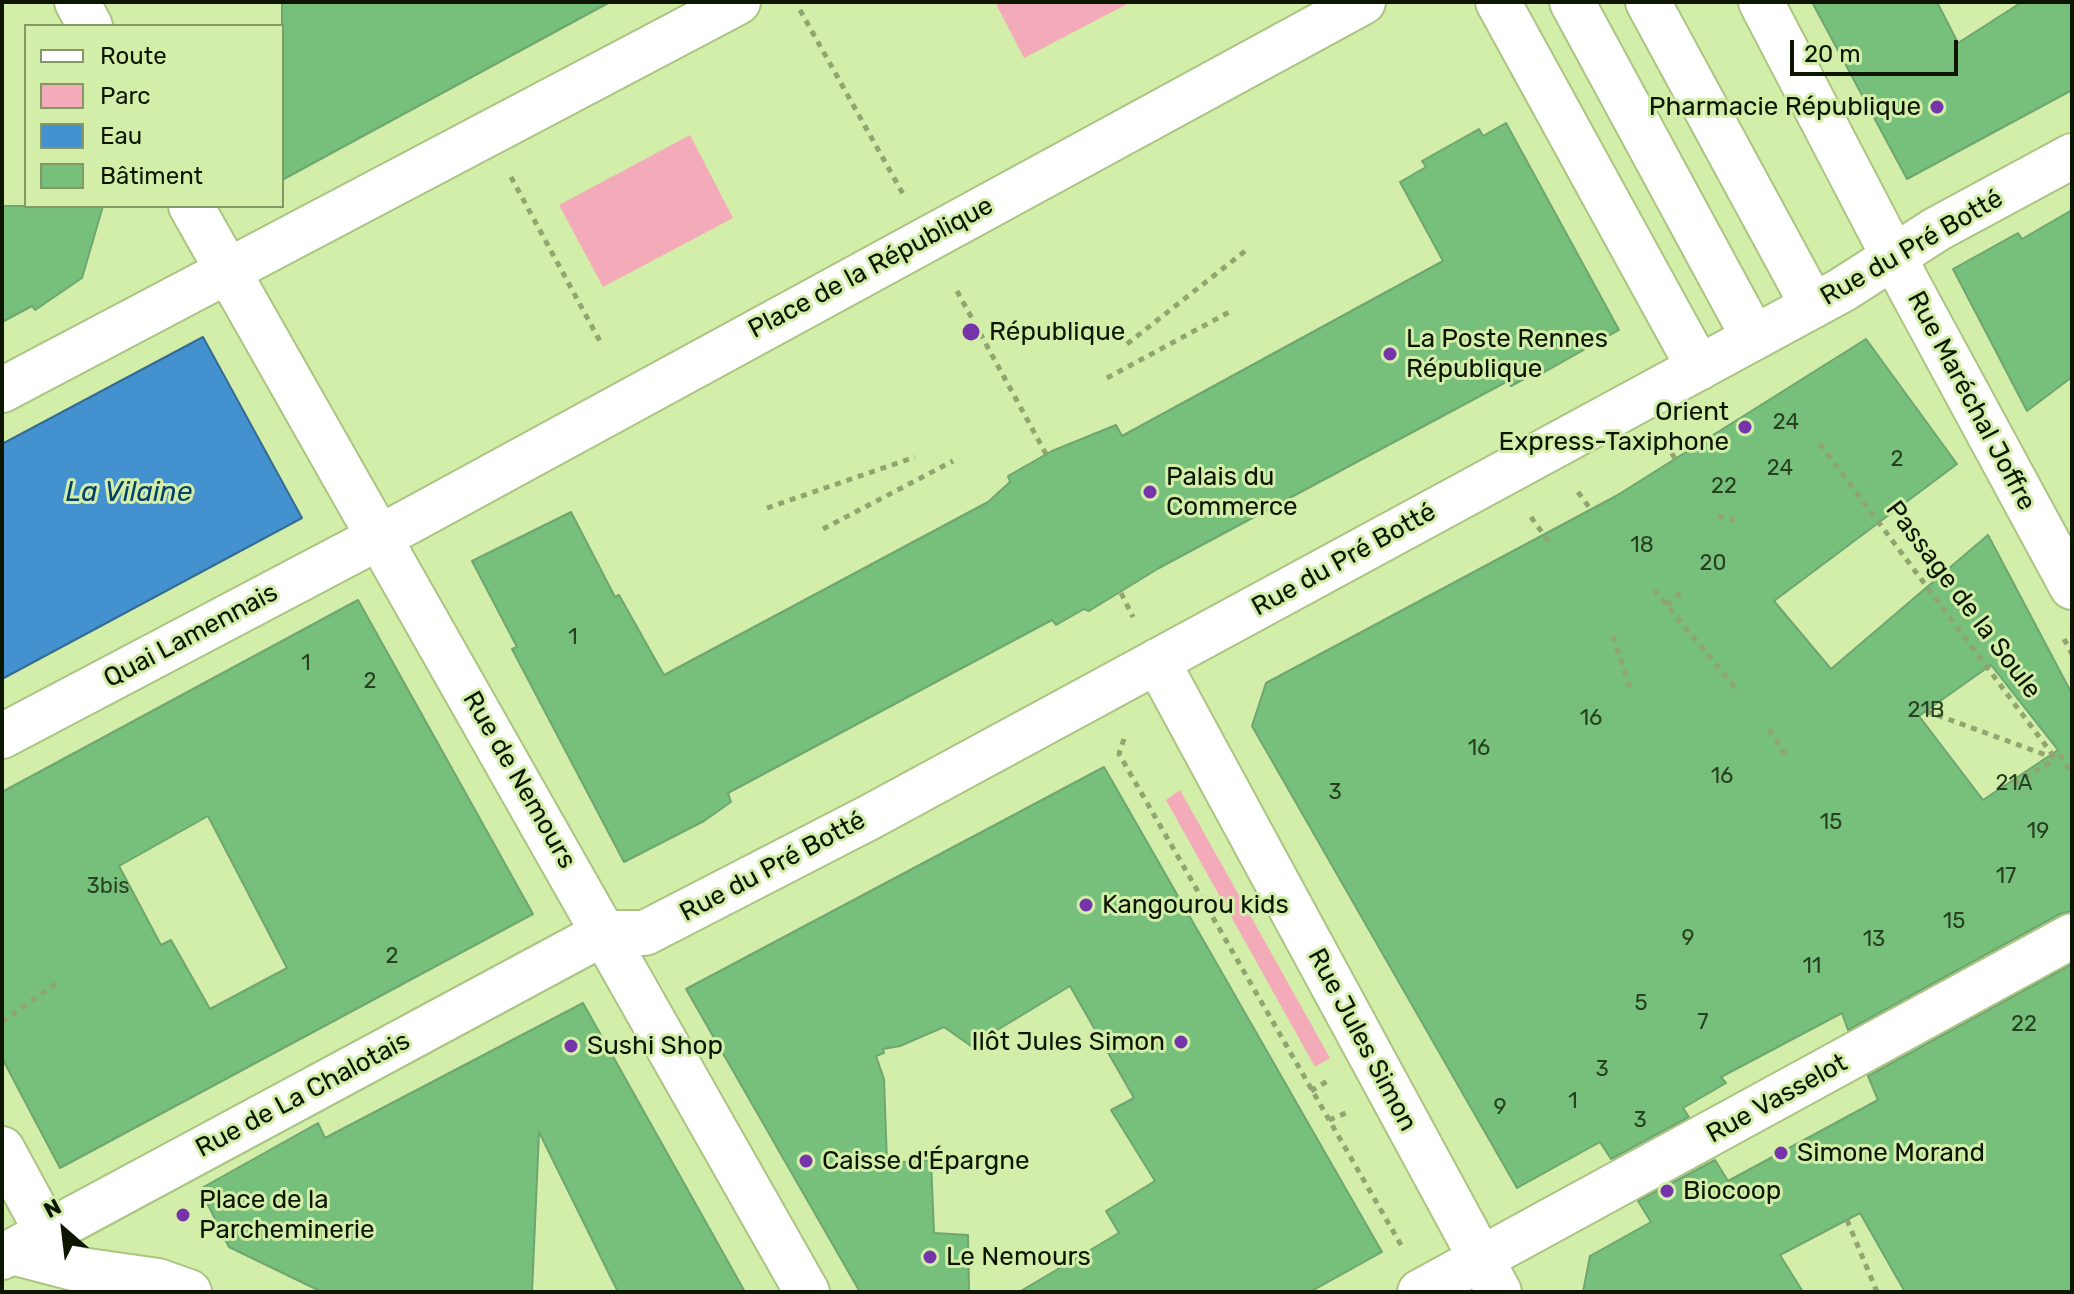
<!DOCTYPE html>
<html>
<head>
<meta charset="utf-8">
<style>
  body { margin:0 }
  #map { position:relative; width:2074px; height:1294px; overflow:hidden; background:#d3eea9; font-family:Rubik,sans-serif }
  canvas { display:block }
  .frame { position:absolute; inset:0; border:4px solid #0d1600; pointer-events:none }
  .legend { position:absolute; left:24px; top:24px; width:260px; height:184px; box-sizing:border-box; background:#d3eea9; border:2px solid #849865; margin:0; padding:10px 14px; list-style:none; font-size:24px; color:#0d1600 }
  .legend li { display:flex; align-items:center; gap:16px; height:40px }
  .legend b { width:40px; border:2px solid #849865 }
  .north { position:absolute; left:24px; top:1190px; width:80px; height:80px; -webkit-text-stroke:6px #d3eea9; paint-order:stroke; rotate:332deg; font-size:22px; font-weight:700; line-height:32px; text-align:center; color:#0d1600 }
  .north::after { content:''; display:block; margin:auto; width:28px; height:36px; background:#0d1600; clip-path:polygon(50% 0,100% 100%,50% 72%,0 100%) }
  .scale { position:absolute; left:1790px; top:40px; width:168px; height:36px; box-sizing:border-box; border:4px solid #0d1600; border-top:0; padding-left:10px; font-size:24px; line-height:28px; white-space:nowrap; color:#0d1600; -webkit-text-stroke:6px #d3eea9; paint-order:stroke }
</style>
</head>
<body>
<div id="map">
<canvas width="2074" height="1294"></canvas>
<div class="frame"></div>
<ul class="legend">
<li><b style="height:10px;background:#fff"></b>Route</li>
<li><b style="height:22px;background:#f4abb9"></b>Parc</li>
<li><b style="height:22px;background:#4491d0"></b>Eau</li>
<li><b style="height:22px;background:#76c07c"></b>Bâtiment</li>
</ul>
<div class="north">N</div>
<div class="scale">20 m</div>
</div>
<script>
const ctx = document.querySelector('canvas').getContext('2d');
ctx.lineJoin = 'round';
function paint(path, color) { ctx.fillStyle = color; ctx.fill(path, 'evenodd'); }
function trace(path, color, width, dash) { ctx.strokeStyle = color; ctx.lineWidth = width; ctx.lineCap = dash ? 'butt' : 'round'; ctx.setLineDash(dash || []); ctx.stroke(path); }
function write(font, color, halo, rows, align = 'center') {
  ctx.font = font + ' Rubik,sans-serif'; ctx.lineWidth = 6; ctx.setLineDash([]); ctx.textBaseline = 'middle'; ctx.strokeStyle = halo; ctx.fillStyle = color; for (const [text, x, y, turn = 0] of rows) {
    ctx.save(); ctx.translate(x, y); ctx.rotate((+turn || 0) * Math.PI / 180); ctx.textAlign = isNaN(turn) ? turn : align; if (halo) ctx.strokeText(text, 0, 0); ctx.fillText(text, 0, 0); ctx.restore();
  }
}
paint(new Path2D(`
  M995 2H1131L1024 58Z
  M690 135 733 218 603 287 559 205Z
  M1180 790 1330 1058 1315 1067 1166 800Z`), '#f4abb9');
const water = new Path2D(`
  M203 337 302 518 2 679V444Z`);
paint(water, '#4491d0');
trace(water, '#346c92', 2);
const building = new Path2D(`
  M282 2H610L282 180Z
  M1812 2H1937L1958 43 2022 2H2072V90L1907 179Z
  M1506 123 1619 330 1541 374 1539 371 1511 386 1508 381 1159 568 1089 611 1084 609 1056 625 1052 620 728 793 731 802 704 821 624 862 512 649 517 647 472 561 571 512 615 597 619 595 664 675 988 502 1010 482 1008 476 1052 451 1116 425 1122 436 1443 261 1400 182 1426 167 1422 161 1479 129 1483 136Z
  M2 206H103L82 278 35 310 32 306 2 322Z
  M2072 210V377L2027 411 1953 269 2018 233 2022 239Z
  M1866 339 1957 464 1774 601 1831 669 1988 535 2072 694V911L2060 914 1848 1030 1842 1013 1721 1077 1726 1083 1683 1108 1689 1117 1611 1159 1600 1142 1517 1188 1252 726 1266 683 1616 496ZM1991 665 2058 750 1983 800 1919 716Z
  M358 600 533 914 60 1168 2 1058V792ZM208 816 287 968 210 1009 171 940 161 945 119 866Z
  M1104 767 1382 1252 1310 1292H1019L1119 1233 1106 1211 1155 1181 1111 1110 1134 1098 1070 986 971 1046 944 1027 900 1046 883 1049 884 1053 876 1056 884 1079 887 1163 931 1160 934 1233 968 1235 969 1292H860L686 989Z
  M2072 964V1292H1905L1860 1213 1780 1255 1803 1292H1583L1590 1256 1651 1222 1638 1201 1715 1160 1728 1181 1878 1100 1868 1076Z
  M583 1003 745 1292H618L539 1132 532 1292H322L229 1247 200 1189 318 1123 325 1138Z`);
paint(building, '#76c07c');
trace(building, '#6ea571', 2);
const minor = new Path2D(`
  M77 2 90 26
  M1498 2 1699 368
  M1572 2 1754 338
  M1648 2 1813 306
  M1761 2 1909 286 2072 587
  M191 206 807 1292
  M2 390 738 2
  M1157 661 1499 1292
  M2 736 408 522 1363 2
  M2 1149 47 1232
  M12 1252 81 1270 158 1281 189 1292
  M2 1257 604 933H645L870 817 1842 290 1937 229 2072 156
  M1420 1292 2072 936`);
trace(minor, '#aac581', 48);
trace(new Path2D(`
  M800 10 903 194
  M511 177 602 345
  M957 291 1046 454
  M1127 344 1249 248
  M1107 378 1233 310
  M1665 443 1676 460
  M1820 444 2055 758 2061 756 2072 775
  M1578 492 1591 510
  M767 508 915 457
  M1718 516 1735 520
  M1531 517 1551 545
  M823 529 953 461
  M1654 590 1739 692
  M1121 593 1133 617
  M1667 605 1681 593
  M1613 636 1630 688
  M2064 639 2072 654
  M1926 711 2054 758
  M1769 729 1786 756
  M1124 739 1119 754 1401 1245
  M2014 784 2055 759
  M2 1022 59 981
  M1311 1091 1329 1080
  M1329 1120 1346 1113
  M1847 1220 1877 1292`), '#90a570', 5, [6, 6]);
trace(minor, '#fff', 44);
for (const [x, y, r, color] of [
  [1937,107,8,"#7534a9"],
  [971,332,10,"#7534a9"],
  [1390,354,8,"#7534a9"],
  [1745,427,8,"#7534a9"],
  [1150,492,8,"#7534a9"],
  [1086,905,8,"#7534a9"],
  [1181,1042,8,"#7534a9"],
  [571,1046,8,"#7534a9"],
  [1781,1153,8,"#7534a9"],
  [806,1161,8,"#7534a9"],
  [1667,1191,8,"#7534a9"],
  [183,1215,8,"#7534a9"],
  [930,1257,8,"#7534a9"]
]) { const dot = new Path2D(); dot.arc(x, y, r, 0, 2 * Math.PI); ctx.fillStyle = color; ctx.fill(dot); trace(dot, '#d3eea9', 3); }
write('22px', '#27401f', null, [
  ["24",1786,423],
  ["2",1897,460],
  ["24",1780,469],
  ["22",1724,487],
  ["18",1642,546],
  ["20",1713,564],
  ["1",573,638],
  ["1",306,664],
  ["2",370,682],
  ["21B",1926,711],
  ["16",1591,719],
  ["16",1479,749],
  ["16",1722,777],
  ["21A",2014,784],
  ["3",1335,793],
  ["15",1831,823],
  ["19",2038,832],
  ["17",2006,877],
  ["3bis",108,887],
  ["15",1954,922],
  ["9",1688,939],
  ["13",1874,940],
  ["2",392,957],
  ["11",1812,967],
  ["5",1641,1004],
  ["7",1703,1023],
  ["22",2024,1025],
  ["3",1602,1070],
  ["1",1573,1102],
  ["9",1500,1108],
  ["3",1640,1121]
]);
write('26px', '#0d1600', '#d3eea9', [
  ["Pharmacie République",1921,107,"right"],
  ["République",989,332],
  ["La Poste Rennes",1406,339],
  ["République",1406,369],
  ["Orient",1729,412,"right"],
  ["Express-Taxiphone",1729,442,"right"],
  ["Palais du",1166,477],
  ["Commerce",1166,507],
  ["Kangourou kids",1102,905],
  ["Ilôt Jules Simon",1165,1042,"right"],
  ["Sushi Shop",587,1046],
  ["Simone Morand",1797,1153],
  ["Caisse d'Épargne",822,1161],
  ["Biocoop",1683,1191],
  ["Place de la",199,1200],
  ["Parcheminerie",199,1230],
  ["Le Nemours",946,1257]
], 'left');
write('26px', '#0d1600', '#d3eea9', [
  ["Rue du Pré Botté",1912,248,-30],
  ["Place de la République",871,268,-28],
  ["Rue Maréchal Joffre",1971,401,62],
  ["Rue du Pré Botté",1344,560,-29],
  ["Passage de la Soule",1963,600,53],
  ["Quai Lamennais",191,636,-28],
  ["Rue de Nemours",519,780,60],
  ["Rue du Pré Botté",773,867,-28],
  ["Rue Jules Simon",1362,1040,62],
  ["Rue de La Chalotais",303,1095,-28],
  ["Rue Vasselot",1777,1099,-29]
]);
write('italic 28px', '#03416a', '#d3eea9', [
  ["La Vilaine",129,493]
]);
</script>
</body>
</html>
